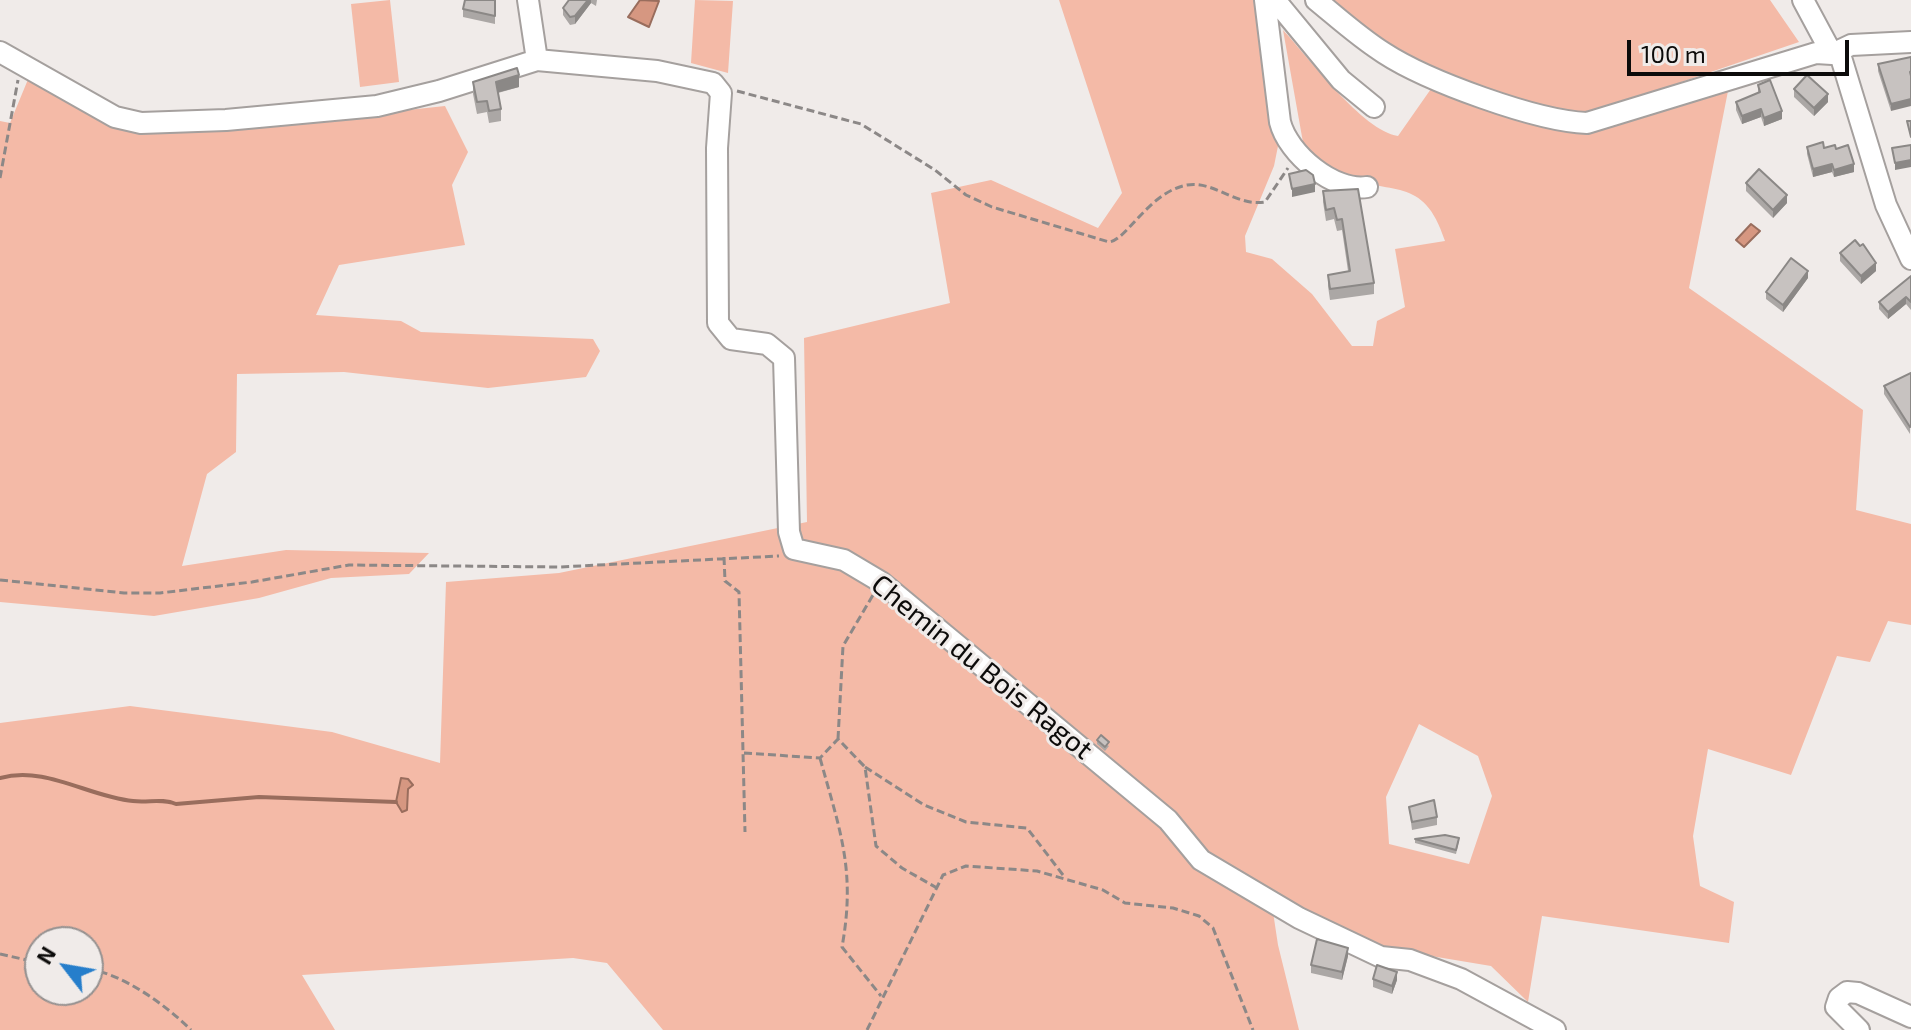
<!DOCTYPE html>
<html>
<head>
<meta charset="utf-8">
<style>
  body { margin:0 }
  #map { position:relative; width:1911px; height:1030px; overflow:hidden; background:#f0ebe9; font-family:"Exo 2",sans-serif }
  canvas { display:block }
  .north { position:absolute; left:24px; top:926px; width:80px; height:80px; box-sizing:border-box; background:#f0ebe9; border:2px solid #959190; border-radius:50%; rotate:301deg; font-size:22px; font-weight:700; line-height:32px; text-align:center; color:#0c0b0a }
  .north::after { content:''; display:block; margin:auto; width:28px; height:36px; background:#267ecb; clip-path:polygon(50% 0,100% 100%,50% 72%,0 100%) }
  .scale { position:absolute; left:1627px; top:40px; width:222px; height:36px; box-sizing:border-box; border:4px solid #0c0b0a; border-top:0; padding-left:10px; font-size:24px; line-height:28px; white-space:nowrap; color:#0c0b0a; -webkit-text-stroke:6px #f0ebe9; paint-order:stroke }
</style>
</head>
<body>
<div id="map">
<canvas width="1911" height="1030"></canvas>
<div class="north">N</div>
<div class="scale">100 m</div>
</div>
<script>
const ctx = document.querySelector('canvas').getContext('2d');
ctx.lineJoin = 'round';
function paint(path, color) { ctx.fillStyle = color; ctx.fill(path, 'evenodd'); }
function trace(path, color, width, dash) { ctx.strokeStyle = color; ctx.lineWidth = width; ctx.lineCap = dash ? 'butt' : 'round'; ctx.setLineDash(dash || []); ctx.stroke(path); }
function write(font, color, halo, rows, align = 'center') {
  ctx.font = font + ' "Exo 2",sans-serif'; ctx.lineWidth = 6; ctx.setLineDash([]); ctx.textBaseline = 'middle'; ctx.strokeStyle = halo; ctx.fillStyle = color; for (const [text, x, y, turn = 0] of rows) {
    ctx.save(); ctx.translate(x, y); ctx.rotate((+turn || 0) * Math.PI / 180); ctx.textAlign = isNaN(turn) ? turn : align; if (halo) ctx.strokeText(text, 0, 0); ctx.fillText(text, 0, 0); ctx.restore();
  }
}
paint(new Path2D(`
  M390 0 399 82 360 87 351 4Z
  M695 0 733 1 728 73 691 63Z
  M1059 0H1254L1279 141 1274 166 1245 236 1246 252 1272 259 1312 294 1352 346H1373L1377 321 1405 307 1395 249 1445 241C1423 173 1391 198 1340 174 1328 168 1315 156 1304 148L1283 30C1308 57 1363 131 1398 136L1433 86 1541 125 1591 132 1729 86 1689 288 1863 410 1856 510 1911 524V625L1888 621 1870 662 1837 656 1791 775 1708 749 1693 836 1700 886 1734 902 1729 943 1542 916 1528 1002 1491 966 1383 948 1270 892 1278 945 1299 1030H663L607 963 573 958 302 975 335 1030H0V723L130 706 332 732 440 763 446 582 559 573 807 522 804 338 950 303 931 193 991 180 1098 228 1122 193ZM1419 724 1478 756 1492 796 1469 864 1389 844 1386 797ZM40 942H88V990H40Z
  M1331 0H1770L1799 42 1605 108 1569 114 1523 103 1398 54Z
  M29 77 134 132 221 130 445 106 468 152 452 185 465 245 339 265 316 315 401 321 421 332 593 339 600 351 586 377 488 388 344 372 237 374 236 452 207 474 182 566 286 550 429 553 409 574 331 578 259 598 154 616 0 602V121L10 123Z`), '#f4baa7');
const water = new Path2D(`
  M640 0 659 1 649 27 628 17Z
  M1751 224 1760 231 1744 247 1736 240Z
  M401 778 408 779 413 785 408 789 407 810 402 812 396 802Z`);
paint(water, '#d69781');
trace(water, '#996d5d', 2);
trace(new Path2D(`
  M0 778C45 765 89 797 133 801 148 803 162 798 176 804L259 797 396 802`), '#996d5d', 4);
const minor = new Path2D(`
  M528 0 537 60
  M1265 0 1280 122C1288 154 1334 192 1367 187
  M1275 0 1341 80 1374 107
  M1316 0C1338 18 1360 38 1384 53 1427 81 1536 121 1587 123L1816 53 1832 54 1851 45 1911 42
  M1803 0 1832 54
  M1839 51 1886 205 1911 259
  M0 52 115 117 141 123 226 120 377 106 439 91 537 60 657 71 713 83 721 93 717 148 718 323 731 339 767 344 784 358 789 532 794 549 844 560 881 582 1168 820 1201 860 1299 918 1381 957 1410 960 1461 979 1555 1030
  M1859 1030 1836 1007 1839 998 1847 992 1858 993 1911 1017`);
trace(minor, '#a5a09e', 24);
trace(new Path2D(`
  M737 91 861 124 935 170 966 195 992 207 1109 242C1127 240 1149 192 1187 185 1213 180 1237 207 1265 202L1288 168
  M0 178 18 80
  M724 557 725 581 739 592 745 832
  M0 580 124 593H160L252 582 349 565 559 567 779 556
  M838 739 843 646 873 595
  M744 753 820 758 838 739 865 767 876 846 902 868 937 888
  M820 758C840 831 856 870 842 947L881 996
  M865 767 924 805 966 822 1027 828 1063 875
  M0 954 40 963
  M88 969C123 974 166 1005 191 1030
  M867 1030 943 875 966 866 1037 871 1103 890 1125 903 1173 908 1199 916 1213 928 1253 1030`), '#8c8887', 3, [8, 4]);
trace(minor, '#fff', 20);
paint(new Path2D(`
  M495 0V24L463 17V9Z
  M569 0H597L596 6 591 3 575 24 570 25 563 15V8Z
  M1911 57 1891 111 1878 71V64Z
  M473 82 519 87 498 93 501 109V121L489 123 487 112 477 114 473 94Z
  M1758 85 1782 119 1764 126 1761 117 1742 124 1736 110V102L1758 93Z
  M1794 89 1828 102 1814 116 1794 97Z
  M1807 147 1836 149 1854 172 1834 177 1832 172 1813 177 1807 154Z
  M1746 183 1787 203 1773 218 1746 191Z
  M1358 189 1374 283V294L1330 300 1328 286V275L1348 271 1342 230 1337 231 1334 219 1326 221 1323 202V191Z
  M1840 253 1876 271 1861 284 1840 261Z
  M1911 276V310L1906 304 1888 319 1879 309V302Z
  M1808 278 1783 312 1766 299V292Z
  M1911 373 1910 434 1884 394V386Z
  M1097 740 1109 746 1105 751 1097 744Z
  M1409 807 1437 817V825L1412 830Z
  M1415 839 1459 841 1456 854 1415 843Z
  M1348 956 1342 980 1311 973V965Z
  M1373 979 1397 980 1392 994 1373 987Z`), '#aba7a5');
paint(new Path2D(`
  M588 0H591V3L575 24V16Z
  M519 75V87L496 93V82Z
  M1828 94V102L1814 116V108Z
  M1911 99V106L1891 111V104Z
  M1761 109V117L1742 124V116Z
  M1782 111V119L1764 126V118Z
  M1911 160V167L1895 170V163Z
  M1832 164V172L1813 177V169Z
  M1854 164V172L1834 177V170Z
  M1315 184V192L1292 197V189Z
  M1787 195V203L1773 218V210Z
  M1876 263V271L1861 284V276Z
  M1808 271V278L1783 312V305Z
  M1906 297V304L1888 319V312Z
  M1348 948V956L1342 980V972Z
  M1397 972V980L1392 994V986Z`), '#8b8886');
const building = new Path2D(`
  M465 0H495V16L463 9Z
  M569 0H588L575 16 570 17 563 8Z
  M1911 57V71L1910 72 1911 76V99L1891 104 1878 64Z
  M517 68 519 75 496 82 501 109 489 111 487 101 477 102 473 82Z
  M1807 75 1828 94 1814 108 1794 89Z
  M1770 80 1782 111 1764 118 1761 109 1742 116 1736 102 1760 92 1758 85Z
  M1907 121H1911V137Z
  M1823 142 1824 148 1835 145 1836 149 1848 145 1854 164 1834 170 1832 164 1813 169 1807 147Z
  M1911 145V160L1895 163 1892 148Z
  M1759 169 1787 195 1773 210 1746 183Z
  M1306 170 1313 175 1315 184 1292 189 1289 174Z
  M1358 189 1374 283 1330 289 1328 275 1350 271 1342 219 1337 220 1334 208 1326 210 1323 191Z
  M1855 240 1860 246 1863 244 1876 263 1861 276 1840 253Z
  M1791 258 1808 271 1783 305 1766 292Z
  M1911 276V302L1906 297 1888 312 1879 302Z
  M1911 373V426L1910 427 1884 386Z
  M1101 735 1109 742 1105 747 1097 740Z
  M1434 800 1437 817 1412 822 1409 807Z
  M1445 835 1459 838 1456 850 1415 839Z
  M1317 939 1348 948 1342 972 1311 965Z
  M1377 965 1397 972 1392 986 1373 979Z`);
paint(building, '#c7c2c0');
trace(building, '#8b8886', 2);
write('28px', '#0c0b0a', '#f0ebe9', [
  ["Chemin du Bois Ragot",982,667,39]
]);
</script>
</body>
</html>
